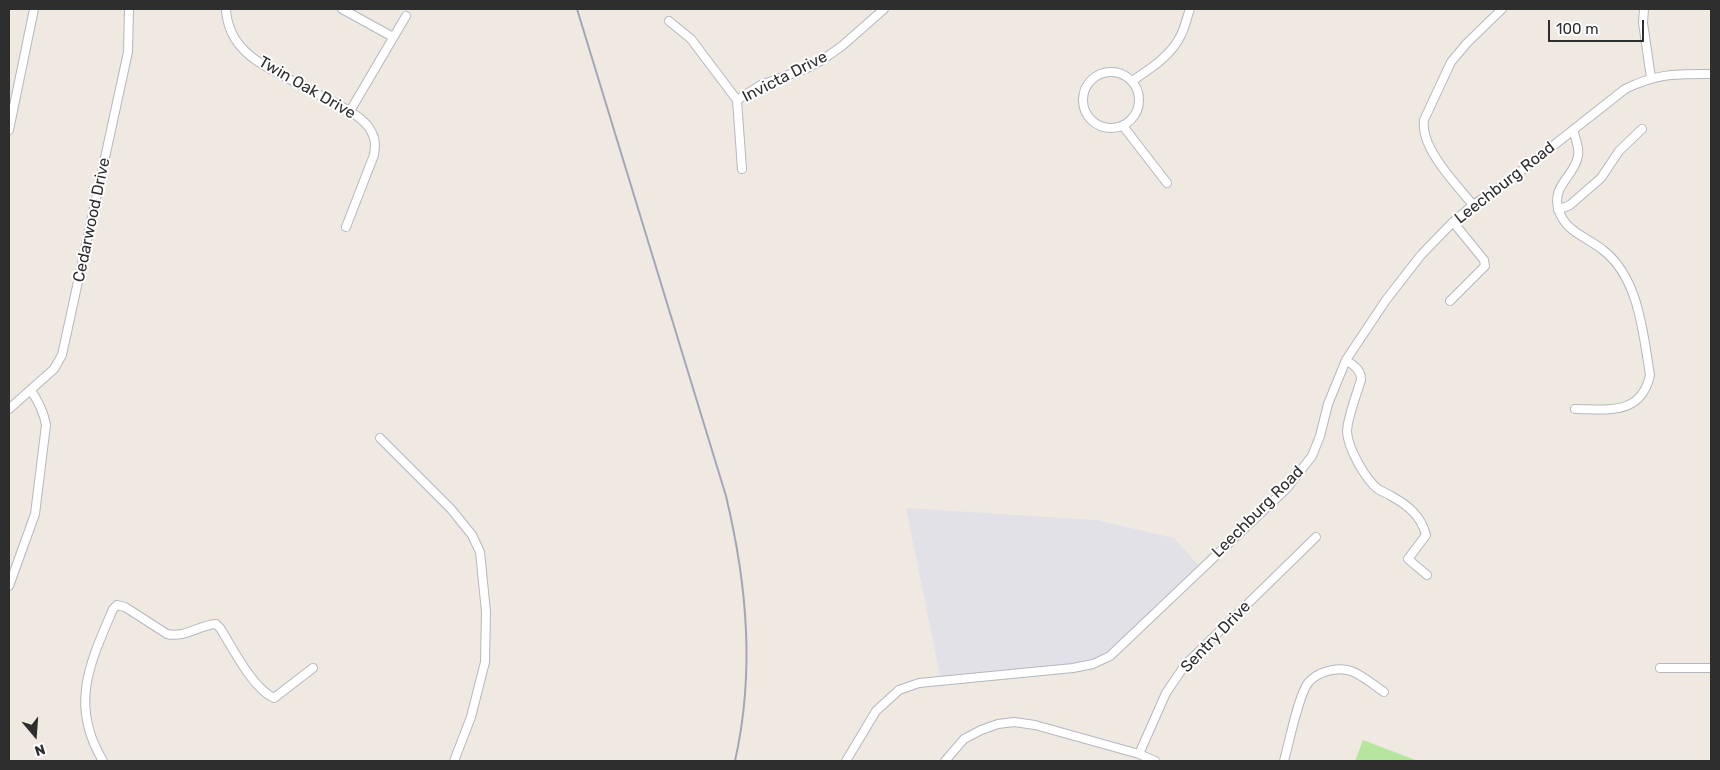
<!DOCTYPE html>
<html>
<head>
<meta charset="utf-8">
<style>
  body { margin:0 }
  #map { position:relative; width:1720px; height:770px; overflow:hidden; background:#efe9e1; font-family:Rubik,sans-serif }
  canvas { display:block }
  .frame { position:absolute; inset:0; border:10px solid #2e2e2e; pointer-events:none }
  .north { position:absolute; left:10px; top:710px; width:50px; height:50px; -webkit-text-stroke:4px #fff; paint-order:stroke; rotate:162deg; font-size:14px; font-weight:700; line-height:20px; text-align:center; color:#2e2e2e }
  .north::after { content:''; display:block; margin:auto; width:18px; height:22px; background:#2e2e2e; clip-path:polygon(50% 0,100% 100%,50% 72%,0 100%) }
  .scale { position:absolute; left:1548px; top:20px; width:96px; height:22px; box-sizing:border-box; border:2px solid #2e2e2e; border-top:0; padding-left:6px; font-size:15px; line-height:18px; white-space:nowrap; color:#2e2e2e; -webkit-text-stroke:4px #fff; paint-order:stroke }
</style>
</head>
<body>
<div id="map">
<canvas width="1720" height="770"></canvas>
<div class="frame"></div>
<div class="north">N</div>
<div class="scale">100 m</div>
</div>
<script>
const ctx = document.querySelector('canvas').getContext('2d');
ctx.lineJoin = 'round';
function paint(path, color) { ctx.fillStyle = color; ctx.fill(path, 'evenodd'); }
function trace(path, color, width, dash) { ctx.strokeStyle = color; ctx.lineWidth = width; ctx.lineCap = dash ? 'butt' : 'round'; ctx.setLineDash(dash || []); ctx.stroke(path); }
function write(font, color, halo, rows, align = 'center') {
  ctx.font = font + ' Rubik,sans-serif'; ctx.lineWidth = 4; ctx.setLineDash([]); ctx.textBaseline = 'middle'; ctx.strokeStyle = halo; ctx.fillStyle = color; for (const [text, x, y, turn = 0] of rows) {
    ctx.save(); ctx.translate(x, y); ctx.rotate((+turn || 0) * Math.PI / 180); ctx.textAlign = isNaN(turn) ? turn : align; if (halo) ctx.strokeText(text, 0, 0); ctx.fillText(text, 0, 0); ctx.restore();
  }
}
paint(new Path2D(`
  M906 508 1096 520 1174 538 1202 569 1101 660 1073 668 941 681Z`), '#e3e1e8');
paint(new Path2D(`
  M1363 740 1418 761H1355Z`), '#b6e59e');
const minor = new Path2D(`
  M226 9C228 48 258 63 289 79 305 87 321 96 337 104 349 111 366 119 372 133 376 140 375 147 374 155L346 227
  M342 9 393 37
  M1644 9 1643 23 1651 78
  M669 21 691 39 737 100
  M1083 100a28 28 0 1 1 56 0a28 28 0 1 1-56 0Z
  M1132 81C1150 69 1171 56 1181 35 1185 27 1187 17 1190 9
  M737 100 761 85 807 68 822 60 842 46 884 9
  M737 100 742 169
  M350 111 406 16
  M1123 126 1167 183
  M9 130 34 9
  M1573 130C1575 137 1580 149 1578 156 1575 176 1550 186 1559 211 1566 232 1587 237 1603 250 1639 278 1643 333 1650 375 1641 416 1608 409 1575 409
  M1473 205C1456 184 1420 148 1424 120L1451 62 1467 43 1502 9
  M1558 210 1570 205 1601 178 1619 151 1642 129
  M1450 301 1485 266 1484 260 1453 222
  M1346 360C1354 366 1361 369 1361 380 1357 393 1347 419 1347 432 1348 448 1365 479 1378 489 1382 492 1387 493 1391 496 1408 505 1421 516 1426 535L1408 559 1427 575
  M9 409 54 369 62 355 128 52 129 9
  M380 438 451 509 472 535 480 552 486 612 485 662 471 717 454 761
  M9 586 35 514 46 425C44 412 38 402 31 390
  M1660 668H1711
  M1139 754 1166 693 1185 665 1316 537
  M103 761C69 705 90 663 113 609L117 605 125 607 167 634C186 638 199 625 216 624L220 628C233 648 252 688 274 698L313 668
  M846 761 876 711 899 690 919 683 1073 668 1093 664 1110 656 1287 488 1312 456 1320 436 1328 404 1346 360 1386 300 1421 255 1453 222 1473 205 1506 183 1625 89C1658 73 1676 74 1711 74
  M945 761 964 739 981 730 998 724 1014 722 1035 725 1139 754 1155 761
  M1284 761C1289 743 1298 697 1308 683 1317 672 1337 666 1351 671 1362 675 1374 685 1384 692`);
trace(minor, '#b4b7c1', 10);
trace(minor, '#fff', 8);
trace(new Path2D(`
  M577 9 726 496C747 584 755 672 735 761`), '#a3a6b8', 2);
write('16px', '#2e2e2e', '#fff', [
  ["Invicta Drive",785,77,-27],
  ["Twin Oak Drive",307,88,30],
  ["Leechburg Road",1505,183,-38],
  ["Cedarwood Drive",92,220,-78],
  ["Leechburg Road",1258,512,-45],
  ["Sentry Drive",1216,637,-46]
]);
</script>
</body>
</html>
